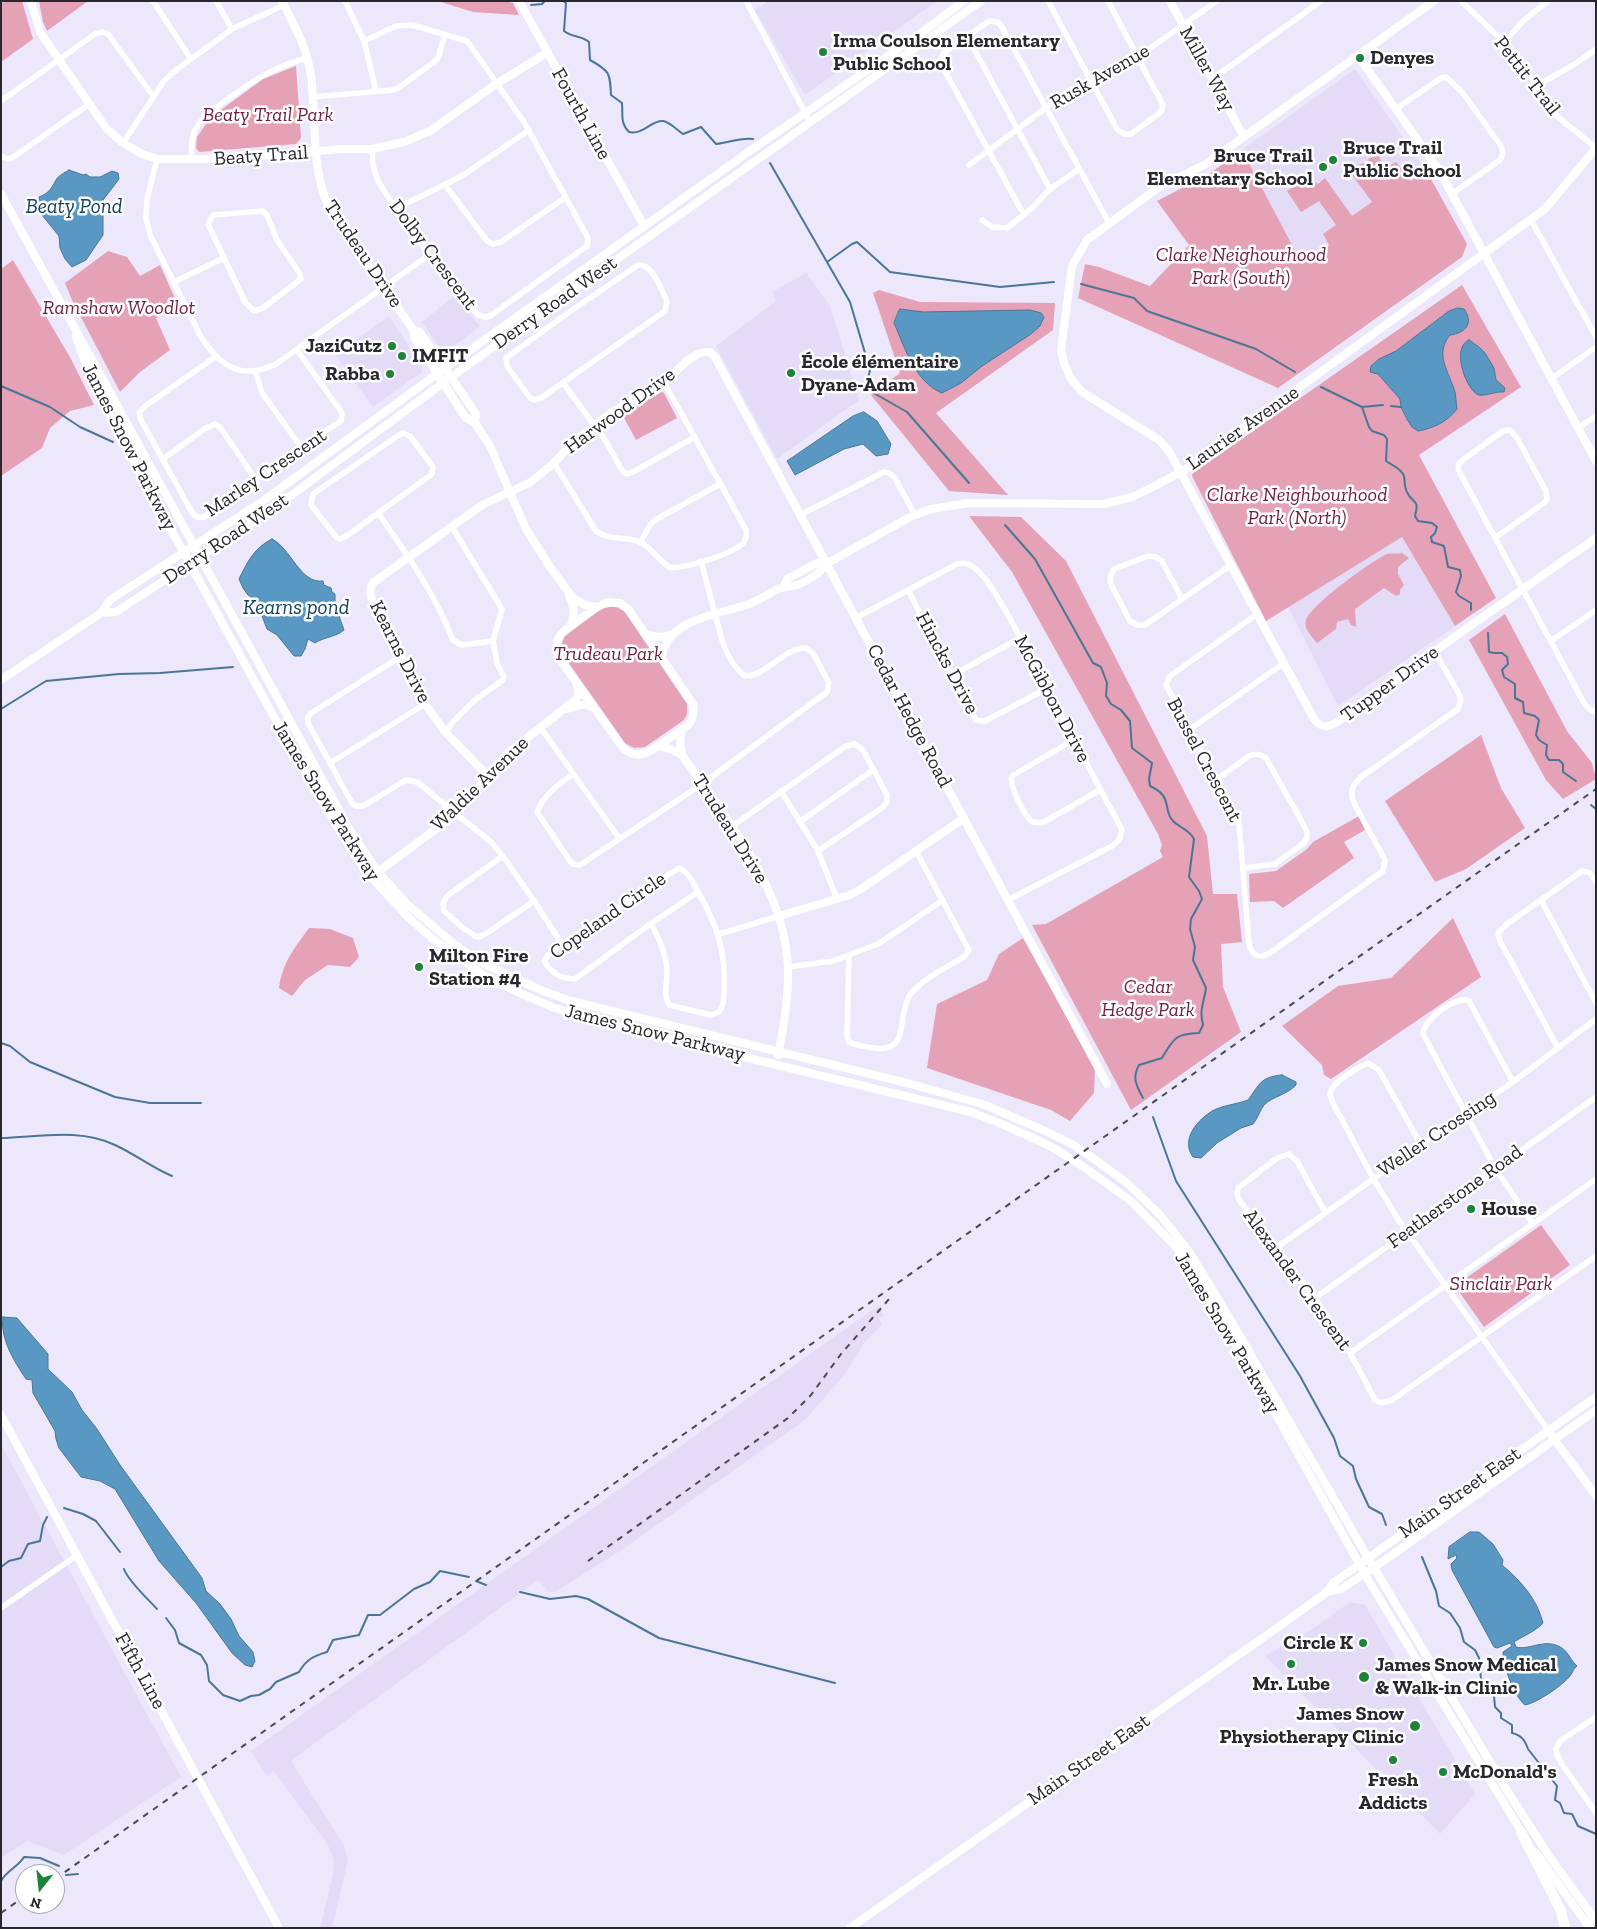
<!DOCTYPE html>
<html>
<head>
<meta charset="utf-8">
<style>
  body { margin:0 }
  #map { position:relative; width:1597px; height:1929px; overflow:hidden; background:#ede7fc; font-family:"Zilla Slab",serif }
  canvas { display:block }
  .frame { position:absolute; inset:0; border:2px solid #29272e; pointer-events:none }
  .north { position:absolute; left:15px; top:1864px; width:50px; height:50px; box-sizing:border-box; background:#fff; border:1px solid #a9a9ab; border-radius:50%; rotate:196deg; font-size:14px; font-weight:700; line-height:20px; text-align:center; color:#29272e }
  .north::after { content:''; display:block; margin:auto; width:18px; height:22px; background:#1d8338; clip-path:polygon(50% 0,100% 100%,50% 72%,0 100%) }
</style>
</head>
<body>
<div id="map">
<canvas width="1597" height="1929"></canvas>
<div class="frame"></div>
<div class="north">N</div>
</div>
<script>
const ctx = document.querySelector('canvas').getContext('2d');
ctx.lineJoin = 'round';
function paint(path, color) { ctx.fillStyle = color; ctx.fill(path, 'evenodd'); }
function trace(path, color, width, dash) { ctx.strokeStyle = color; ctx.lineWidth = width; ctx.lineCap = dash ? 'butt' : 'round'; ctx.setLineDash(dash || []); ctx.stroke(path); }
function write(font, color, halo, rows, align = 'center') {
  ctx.font = font + ' "Zilla Slab",serif'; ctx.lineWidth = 5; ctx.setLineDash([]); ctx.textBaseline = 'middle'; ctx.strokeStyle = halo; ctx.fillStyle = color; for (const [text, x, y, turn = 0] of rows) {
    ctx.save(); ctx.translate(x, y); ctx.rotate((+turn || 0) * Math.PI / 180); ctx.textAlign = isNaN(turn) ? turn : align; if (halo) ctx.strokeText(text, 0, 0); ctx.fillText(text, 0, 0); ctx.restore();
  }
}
paint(new Path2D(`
  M769 1H937L805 95 755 10Z
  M1355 69 1426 170 1370 216 1302 264 1242 150Z
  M806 273 830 306 859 400 777 459 716 346 776 301 772 292Z
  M453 297 480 326 444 354 422 322Z
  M389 316 422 366V372L373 407 335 355Z
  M1402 537 1455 626 1338 706 1288 607Z
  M878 1306 884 1315 879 1318 882 1324 864 1343 846 1373 805 1420 620 1551 555 1592H549L538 1580 292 1760 294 1766 344 1846 348 1860 332 1928H320L333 1874 334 1860 328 1845 274 1771 267 1776 251 1751Z
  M1 1444 181 1777 64 1855 27 1841 1 1858Z
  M1350 1602 1365 1605 1475 1794 1440 1834 1265 1656 1311 1630Z`), '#e4dbf7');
paint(new Path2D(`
  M5 1H22L33 39 1 62V4Z
  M39 1H88L47 31 43 22Z
  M438 1H505L513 3 519 15 473 12Z
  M296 66 301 138 296 144 199 152 196 148 197 137 210 118 263 79Z
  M1242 150 1302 264 1329 245 1323 234 1336 225 1319 201 1301 212 1287 191 1305 180 1309 186 1315 182 1318 184 1325 178 1352 216 1372 202 1348 169 1369 161 1368 159 1378 155 1385 168 1396 162 1411 181 1426 170 1467 244 1462 257 1278 388 1078 298 1085 264 1099 267 1150 286 1189 245 1157 201 1209 174Z
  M108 251 127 257 140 276 160 265 178 305 156 318 170 350 140 372 120 392 72 300 65 283Z
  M13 260 71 359 94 405 70 411 50 428 42 448 1 476V269Z
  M1462 285 1521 387 1419 455 1496 598 1455 626 1402 537 1266 621 1192 476 1193 473Z
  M879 290 920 302 1055 303 1053 330 936 413 1008 495 949 491 871 395 900 373 873 293Z
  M662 392 664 393 677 418 636 440 622 414Z
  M969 516 1021 517 1066 561 1207 836 1213 894H1237L1242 942 1221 944 1223 987 1241 1032 1131 1110 1032 925 1046 924 1163 857 1160 851 1162 845 1158 834 1012 572Z
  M1402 553 1409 558 1398 567V574L1404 585 1400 590V594L1396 596 1384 588 1355 609 1356 627 1351 625 1348 619 1337 622 1336 629 1317 643C1312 637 1303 628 1306 620 1311 605 1371 561 1387 554 1391 553 1397 554 1402 553Z
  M610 607H616L624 611 687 704V714L684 720 645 747 634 748 625 743 564 656 562 644 564 637 601 609Z
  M1505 614 1567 731 1592 763 1596 779 1563 799 1546 780 1469 640Z
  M1481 735 1501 788 1525 828 1466 869 1435 882 1385 801Z
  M1359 816 1365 830 1344 842 1354 858 1283 908 1274 901 1250 902 1249 874 1276 871 1307 849 1313 842Z
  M1453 918 1481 977 1331 1079 1324 1075 1322 1065 1282 1026 1338 986 1391 978Z
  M309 928 330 929 353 938 359 957 350 967 328 965 305 980 292 996 279 988C283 961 294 949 309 928Z
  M1023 938 1095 1068 1094 1093 1070 1121 1051 1110 927 1068 937 1004 987 980 999 954Z
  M1541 1225 1570 1265 1484 1327 1455 1286Z`), '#e5a1b5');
const water = new Path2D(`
  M69 170 83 175 86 174 90 177H100L112 171 118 173 119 179 103 200V235L86 260 72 267 65 259 60 248 59 236 42 215 39 197C49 193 51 189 56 180 58 176 64 173 69 170Z
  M1458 308 1464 309C1474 323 1466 333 1450 335 1434 354 1449 372 1455 392 1456 397 1456 403 1457 409 1447 422 1434 428 1418 431L1412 427 1408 421 1401 407 1400 399 1378 374 1370 372 1371 366 1379 359 1396 351 1449 311Z
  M900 309 923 312 1030 310 1041 313 1044 317 1040 326 1031 334 982 366 961 383 942 393C915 382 905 348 894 323Z
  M1469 340 1479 347 1485 353 1494 368 1496 380 1505 388 1504 392C1496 391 1487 396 1479 395 1467 392 1450 347 1469 340Z
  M864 412 877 421 891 444 888 454 876 456 863 444 844 449 795 475 787 461 853 416Z
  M272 539C291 548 300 584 323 581L324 585 331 588 332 592 335 594V603L332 607 338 613 344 630C336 637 324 637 315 643L308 639 305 649 301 656H294L277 635 267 629 256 600 248 595 243 588 239 579C248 561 254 548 272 539Z
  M1282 1075 1296 1082V1085C1287 1095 1273 1096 1264 1105 1260 1110 1258 1118 1253 1124L1241 1128 1217 1143 1201 1158 1193 1157C1180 1139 1198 1119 1214 1110 1224 1105 1238 1104 1248 1100 1260 1084 1260 1077 1282 1075Z
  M3 1317 17 1318 48 1354V1369L72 1392 82 1410 97 1429 120 1465 202 1578 206 1591 220 1604 231 1619 239 1636 253 1652 255 1661 252 1667 245 1665 232 1653 196 1603 159 1561 115 1489 100 1481 81 1477 59 1448 56 1439 55 1431 33 1393 32 1380 26 1379C14 1361 0 1339 3 1317Z
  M1470 1532H1479L1493 1544 1503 1560 1502 1565C1521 1581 1537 1599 1543 1623 1536 1631 1523 1636 1514 1642L1516 1647C1529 1651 1545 1637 1562 1648 1569 1653 1571 1661 1577 1666 1573 1669 1573 1672 1570 1676 1563 1685 1537 1703 1525 1705 1514 1696 1503 1666 1503 1652L1512 1646 1510 1643 1497 1648 1494 1647 1452 1570 1451 1564 1457 1558 1456 1555 1448 1559 1449 1547Z`);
paint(water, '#5898c2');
trace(water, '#4a7696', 1);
trace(new Path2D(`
  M563 1 566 3 564 31C573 38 581 35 589 42L590 60C610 71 610 73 611 95L622 103C623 115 620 123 629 132 644 135 651 120 663 121 670 122 677 130 683 134L701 127 716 144C729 143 740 137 753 139
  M531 5 542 4 545 1
  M770 163 850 302 870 370 867 383 872 392 907 412 969 483
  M827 262 852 244 857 242 890 272 1000 287 1054 282
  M1081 284 1134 298 1147 311 1256 349 1295 372
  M1 386 50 407 80 427 113 442
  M1321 387 1362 407 1383 405
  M1391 406 1401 407
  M1362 407 1369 427 1372 431 1384 435 1387 439 1386 461C1392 465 1402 469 1404 476 1405 481 1404 487 1407 492 1412 504 1420 498 1415 516L1418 521 1432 523 1437 527 1435 533 1431 537 1432 542 1444 546 1448 567 1460 570 1461 576 1456 592 1459 596 1471 603V610
  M1005 525 1035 559 1093 663 1101 667 1107 683 1106 696 1111 704 1121 710 1130 721 1132 748 1152 763 1149 779 1150 786C1174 797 1162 809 1173 821 1180 828 1189 829 1194 839L1189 877 1199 891 1202 899 1191 919 1190 929 1195 947 1193 960 1206 988C1204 1003 1199 1009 1203 1025L1199 1033C1175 1034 1174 1038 1162 1058L1139 1065C1132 1078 1136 1085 1143 1098
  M1488 633 1489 652 1494 653H1502L1507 657 1508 664 1502 670 1504 677 1515 684V698L1523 702 1524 713 1535 716 1539 720 1536 735 1539 740 1547 745 1546 755 1549 760H1559L1563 764V772L1576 781
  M1 709 46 681 119 674 160 673 233 667
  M1591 805 1596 809
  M1 1043 10 1046 30 1062 115 1097 150 1103H201
  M1153 1117 1176 1181 1300 1376 1334 1438 1340 1456 1353 1466 1356 1479 1369 1507 1382 1514 1386 1525
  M1 1138C39 1137 80 1128 115 1145 135 1154 152 1168 172 1176
  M64 1508 83 1514 96 1521 120 1552
  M1422 1557 1436 1591 1439 1606 1450 1613 1460 1628 1464 1642 1475 1650 1479 1658 1481 1679 1486 1681 1485 1691 1494 1696 1495 1707 1501 1713V1718L1512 1725V1733C1521 1735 1525 1740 1528 1749L1557 1786 1555 1800 1560 1803 1564 1813 1572 1814 1578 1826 1596 1834
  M1 1567 9 1561 21 1558 28 1544 40 1541 43 1525 47 1517
  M124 1569C128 1581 148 1599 157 1609
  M476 1581 486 1585
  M520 1592 550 1599 576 1596 588 1599 659 1638 835 1683
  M166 1618 175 1630 179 1643 201 1655 207 1665 209 1681 223 1695 240 1701 251 1696 259 1695 270 1689 276 1682 299 1672C306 1660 313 1656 327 1652L333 1640 359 1635 368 1615H380L414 1589 430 1582 440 1571 469 1577
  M66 1875 78 1874
  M1 1881C7 1870 18 1867 24 1857L40 1858 59 1866`), '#4a7696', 2);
trace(new Path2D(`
  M153 1 191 59
  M216 1 232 29
  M345 1 364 41 376 91
  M746 1 810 122
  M1048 1 1117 129 1124 134H1131L1161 112 1163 105 1108 1
  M1461 1 1510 48 1558 117 1596 148
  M967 36 1050 189
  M364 41 396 26 412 25 467 41 524 122 587 236 588 239 587 246 490 316 486 317 478 315 429 255 388 197 378 181 373 165 372 149
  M1504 43 1522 22 1548 1
  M1212 79 1321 1
  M1536 86 1575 64 1596 49
  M312 97 393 90 398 88 434 62 438 58 445 35
  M1 101 95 34 103 32 108 34 153 96
  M1396 109 1441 78 1446 77 1462 92 1501 146 1503 153 1500 160 1452 194
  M123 143 164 81 175 71 232 29 284 5
  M1 156 8 159 12 158 89 104
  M157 159 147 199 146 219 150 235 201 337C220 366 241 381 276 364L429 255
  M192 160C191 150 191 139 195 130 202 117 214 109 225 101 251 82 275 66 307 58
  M969 165 1070 90 1146 51 1217 1
  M446 186 487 241 493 244 501 242 566 197
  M397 208 462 176 529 130
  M262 211 267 215 277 240 300 274 301 279 263 308 254 311 245 302 208 224 213 215Z
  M1024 215 941 64V59L944 53 989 21 998 22 1002 27 1109 223
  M982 220 992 227 1007 228 1031 209 1050 189 1079 169
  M1531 220 1596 337
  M638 265C653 263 661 290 667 301L665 311 541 398 534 400 530 398 507 366 506 358 568 313Z
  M174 282 224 258
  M215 357 144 407 139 413 141 420 190 509C194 515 196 519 204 517L301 447 341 421 342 414 340 410 297 350
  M255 371 262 393 301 447
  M1551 379 1596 347
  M563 383 606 441 621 469 626 474 633 472 695 437
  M1578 428 1596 416
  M402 433 410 436 433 467 432 474 348 535 340 539 337 538 311 505 313 494Z
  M163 459 206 428 215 424 220 427 256 480
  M554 463 596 531C610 542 627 535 642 543 652 549 659 560 669 567 682 570 736 553 744 542 747 538 747 535 746 530L664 382
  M378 513C407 554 435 594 453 640L462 645 493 641
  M800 515 884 472 889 473 895 478 915 515
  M1495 538 1544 503 1547 499 1546 491 1517 438 1510 430 1503 431 1464 459C1459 463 1457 465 1459 471L1584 703 1589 709 1596 712
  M640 543 650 525 657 519 720 484
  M908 590 976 720 985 721 1046 689
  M1182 599 1162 561 1156 557 1148 556 1114 569 1110 577 1111 584 1130 621 1137 625H1145L1231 565
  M1257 614 1170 676 1166 685 1239 823 1249 944C1252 956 1259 959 1270 953L1383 871 1385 860 1355 805C1349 792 1351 787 1361 777L1458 709 1461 699 1458 692 1435 652
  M856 618 957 564C962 563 968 563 972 566 988 577 997 598 1007 613L1122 830 1119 840 1112 846 1008 900
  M1551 641 1596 610
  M400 657 311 713 308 717V723L352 803 356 806H363L406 780 417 782 491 842 503 856 534 901 562 944
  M953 675 1020 638
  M541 728 619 838
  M1189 730 1284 663
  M446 733 452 723 475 700 503 680 504 677 497 663 493 641 502 609 452 527
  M1073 740 1012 776C1009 786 1024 815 1032 822L1042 823 1100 790
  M330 763 425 704
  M573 774C559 784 543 795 537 812L570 861 573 864 580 865 702 784 827 692 829 683 813 653 806 648C785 647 765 677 745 676 734 668 726 652 722 640L701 561
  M1216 780 1249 756C1256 753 1260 754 1266 758L1307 831V837L1304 843 1275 864 1244 868
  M781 791 818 851 837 899
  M801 821 873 770
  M731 827 846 746 855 744 863 750 887 795V802L882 808 818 851
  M503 856 447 896 443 903 444 911 463 928 477 937 484 935 534 901
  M1541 900 1596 1003
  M651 924C659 938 667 956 667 973 667 984 663 995 669 1005L711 1015 719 1012C724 1006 724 998 724 990 726 952 717 924 698 892 693 883 689 872 679 868L562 944 549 954 544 961C552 973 560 979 575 979L646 927 698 892
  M719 934 779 916
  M849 955 847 1036 849 1042C857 1046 866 1047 875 1048 911 1053 896 1016 910 995 919 981 950 965 964 957L969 950 916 851
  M788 967 833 961 880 943 943 900
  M1558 1048 1500 941 1498 933 1507 924 1582 871 1590 873 1596 882
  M1513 1082 1469 1001C1456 995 1423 1020 1423 1034L1495 1168 1533 1224
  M1421 1145 1379 1070 1368 1063C1359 1067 1330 1083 1330 1094 1330 1097 1333 1102 1334 1105L1373 1178 1398 1219 1548 1430
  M1325 1212 1297 1161 1289 1154 1277 1158 1238 1188 1237 1194 1239 1200 1315 1298 1350 1353 1375 1400 1382 1403 1392 1400 1596 1256
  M1276 1248 1421 1145 1513 1082 1596 1019
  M1315 1298 1596 1097
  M1350 1353 1596 1179
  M1 1608 76 1556
  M1596 1717 1560 1741 1556 1749 1557 1755 1562 1764 1596 1813`), '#fff', 5.5);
trace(new Path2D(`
  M31 1 40 32 106 128 123 143 142 154 157 159H219L342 149H372L404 142 430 131 496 84 547 53
  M282 1C295 27 307 47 311 76 317 121 310 165 329 208L414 331V337L465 417 475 423 490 446 526 529 550 567 573 598 585 605 597 607
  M519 1 644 226
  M1170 1 1244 137
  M1434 1 1217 156 1206 164 1159 187 1087 240 1072 266 1061 350 1064 363 1070 377 1082 392 1159 440 1169 451 1314 719C1322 730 1330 727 1340 720L1453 638 1596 538
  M1358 56 1439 170 1596 461
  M1 194 350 830 378 872 408 905 454 944 482 963 510 976 543 991 571 1001 911 1084 985 1105 1043 1130 1072 1144 1090 1156 1127 1183 1160 1215 1188 1250 1226 1312 1364 1551 1508 1792 1547 1853 1596 1921
  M414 331 420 332 476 414 475 423
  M76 337 86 365 119 435 295 755 354 854 371 877 409 918 433 939 485 976 522 994 552 1007 608 1024 971 1112 1004 1125 1050 1146 1081 1165 1131 1201 1177 1248 1195 1275 1268 1400 1367 1578 1524 1836
  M784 587 787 579 817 563 826 564
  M569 595 574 609 572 625
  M608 602 620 603 629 610 693 704C694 710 694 717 690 723 685 729 677 733 671 737 656 747 639 764 623 748L561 661C547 637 568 628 584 616 592 611 599 605 608 602Z
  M101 613 116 612 273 509 451 377 981 1
  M647 635 659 637 671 635
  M662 656C668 618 719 615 749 604 761 600 772 590 784 587 786 586 789 587 792 586 804 584 820 574 826 564L910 517 931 509 968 503 1104 504 1132 497 1151 488 1181 472 1296 390 1545 209 1596 148
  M1 680 101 613 110 600 266 499 445 368 750 151 917 36 964 1
  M567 709 585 704 594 708
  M682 729 680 740 682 755C726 819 785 887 788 968 789 997 784 1026 778 1055
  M658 746 671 749 682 755
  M487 775 446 733 425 704 374 604C370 595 368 590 374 582L482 505 531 482 554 463 571 444 611 413 664 382 688 360 700 353 710 352 715 357 1107 1084
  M374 875 456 814 507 754 574 701 579 695 577 685
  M779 916 850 895 861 889 964 818
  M1 1415 279 1928
  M1552 1436 1596 1496
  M1327 1592 1341 1589 1385 1560 1596 1410
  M1536 1853 1590 1928
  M850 1928 1281 1625 1327 1592 1333 1583 1596 1397`), '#fff', 8);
trace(new Path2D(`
  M1521 1832 1561 1911 1565 1928
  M1587 1923 1596 1916`), '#fff', 10);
trace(new Path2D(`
  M588 1561 788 1418 811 1395 841 1354 890 1298
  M55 1879 1596 789
  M1 1913 25 1896`), '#4b4852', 2, [6, 6]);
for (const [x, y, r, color] of [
  [823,52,5,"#1d8338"],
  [1360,58,5,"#1d8338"],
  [1333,160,5,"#1d8338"],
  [1323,167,5,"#1d8338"],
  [392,346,5,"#1d8338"],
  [402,356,5,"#1d8338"],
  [791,373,5,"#1d8338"],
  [390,374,5,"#1d8338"],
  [419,967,5,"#1d8338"],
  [1471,1209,5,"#1d8338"],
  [1363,1643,5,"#1d8338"],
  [1291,1664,5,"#1d8338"],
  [1364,1677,6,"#1d8338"],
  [1415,1726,6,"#1d8338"],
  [1393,1760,5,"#1d8338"],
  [1443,1772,5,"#1d8338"]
]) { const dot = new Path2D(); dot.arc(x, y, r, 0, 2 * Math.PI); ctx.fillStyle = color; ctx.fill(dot); trace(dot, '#fff', 2); }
write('bold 20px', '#29272e', '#fff', [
  ["Irma Coulson Elementary",833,41],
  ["Public School",833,64],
  ["Denyes",1370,58],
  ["Bruce Trail",1343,148],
  ["Public School",1343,171],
  ["Bruce Trail",1313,156,"right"],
  ["Elementary School",1313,179,"right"],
  ["JaziCutz",382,346,"right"],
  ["IMFIT",412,356],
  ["École élémentaire",801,362],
  ["Dyane-Adam",801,385],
  ["Rabba",380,374,"right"],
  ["Milton Fire",429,956],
  ["Station #4",429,979],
  ["House",1481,1209],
  ["Circle K",1353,1643,"right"],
  ["James Snow Medical",1375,1665],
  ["& Walk-in Clinic",1375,1688],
  ["Mr. Lube",1291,1684,"center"],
  ["James Snow",1404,1714,"right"],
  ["Physiotherapy Clinic",1404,1737,"right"],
  ["McDonald's",1453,1772],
  ["Fresh",1393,1780,"center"],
  ["Addicts",1393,1803,"center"]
], 'left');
write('20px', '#29272e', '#fff', [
  ["Miller Way",1207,69,61],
  ["Pettit Trail",1527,76,52],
  ["Rusk Avenue",1100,77,-30],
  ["Fourth Line",581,114,61],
  ["Beaty Trail",261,156,-4],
  ["Trudeau Drive",363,254,56],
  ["Dolby Crescent",433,255,53],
  ["Derry Road West",555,303,-35],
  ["Harwood Drive",620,411,-36],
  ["Laurier Avenue",1243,428,-35],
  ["James Snow Parkway",129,447,63],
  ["Marley Crescent",266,473,-34],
  ["Derry Road West",226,539,-34],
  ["Kearns Drive",400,652,63],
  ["Hincks Drive",947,663,62],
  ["Tupper Drive",1390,684,-36],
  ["McGibbon Drive",1052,699,62],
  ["Cedar Hedge Road",909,716,62],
  ["Bussel Crescent",1204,760,62],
  ["Waldie Avenue",480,784,-44],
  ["James Snow Parkway",326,801,58],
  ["Trudeau Drive",730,829,58],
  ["Copeland Circle",608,916,-35],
  ["James Snow Parkway",655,1033,14],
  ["Weller Crossing",1437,1134,-34],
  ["Featherstone Road",1455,1197,-36],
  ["Alexander Crescent",1297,1280,54],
  ["James Snow Parkway",1227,1333,59],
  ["Main Street East",1460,1493,-35],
  ["Fifth Line",140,1671,61],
  ["Main Street East",1089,1760,-35]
]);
write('italic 20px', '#711c3f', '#fff', [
  ["Beaty Trail Park",268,115],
  ["Clarke Neighourhood",1241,255],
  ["Park (South)",1241,278],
  ["Ramshaw Woodlot",119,308],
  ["Clarke Neighbourhood",1297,495],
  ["Park (North)",1297,518],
  ["Trudeau Park",608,654],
  ["Cedar",1148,987],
  ["Hedge Park",1148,1010],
  ["Sinclair Park",1501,1284]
]);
write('italic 21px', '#104461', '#fff', [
  ["Beaty Pond",74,207],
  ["Kearns pond",296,608]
]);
</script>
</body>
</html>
